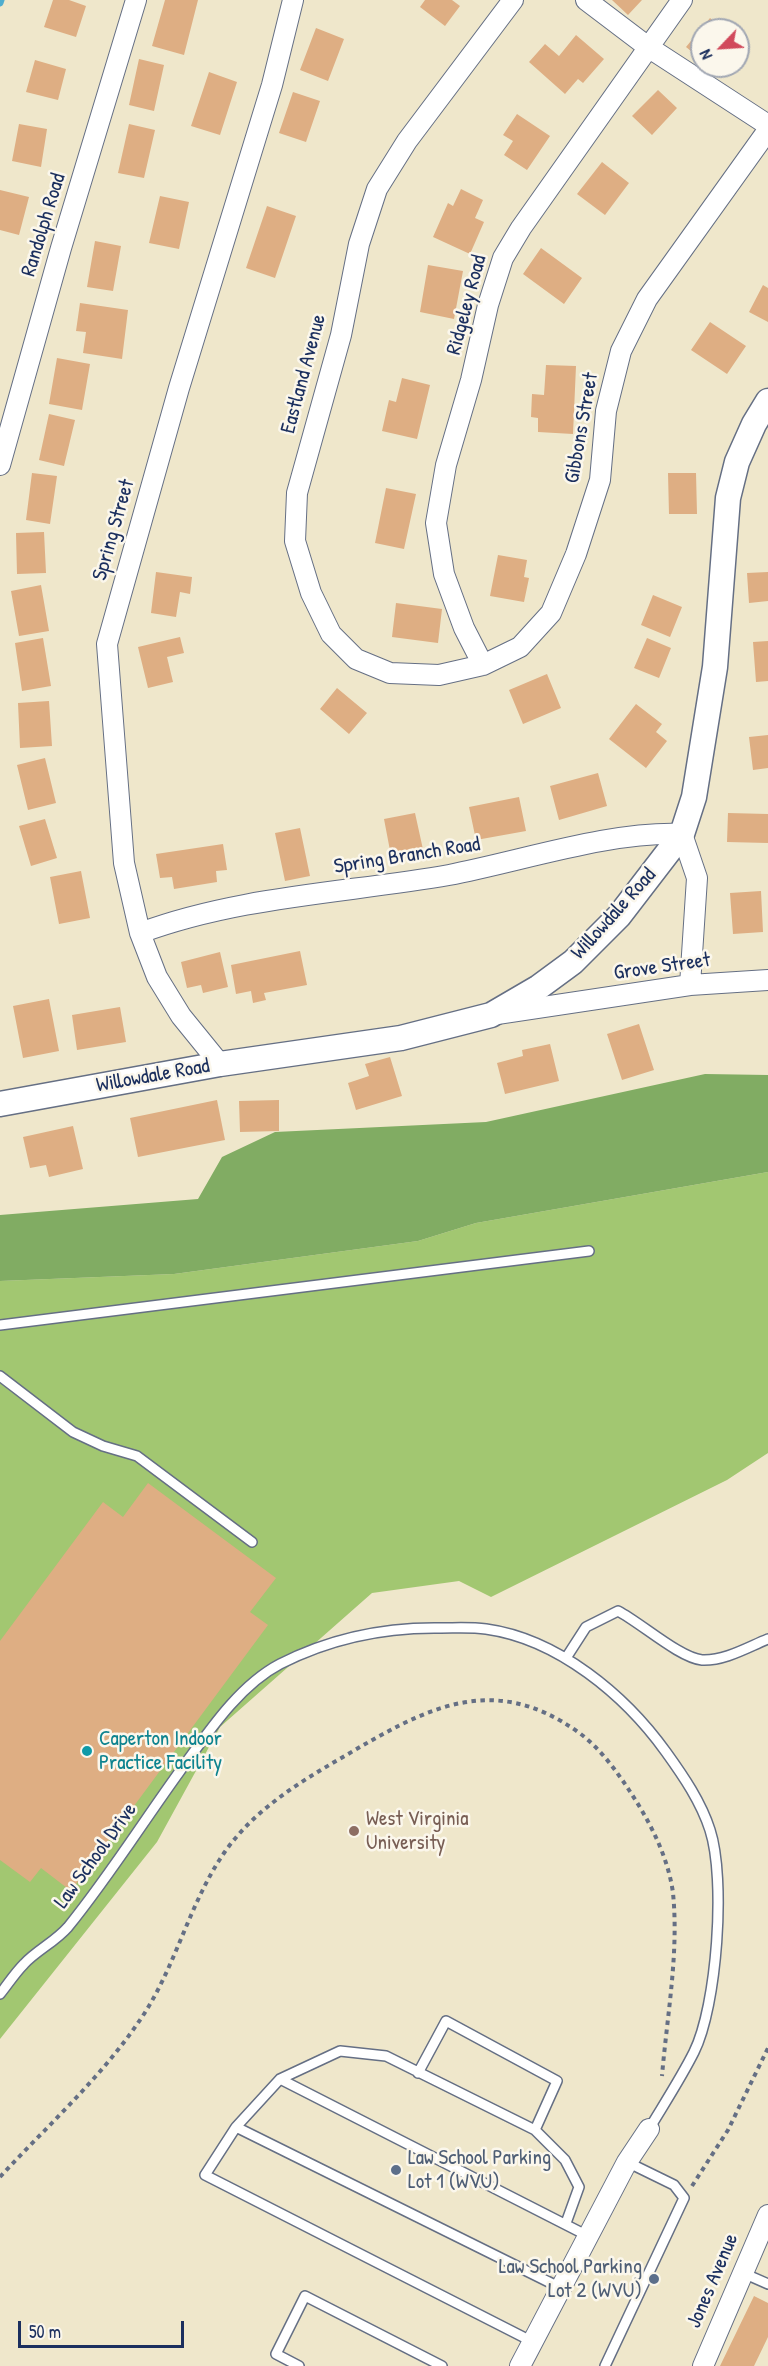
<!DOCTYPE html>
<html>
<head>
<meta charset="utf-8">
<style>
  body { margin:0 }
  #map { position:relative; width:768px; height:2366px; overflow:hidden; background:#efe7cb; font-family:"Patrick Hand",sans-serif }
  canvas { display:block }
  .north { position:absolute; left:690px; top:18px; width:60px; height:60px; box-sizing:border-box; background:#fbf7ec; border:2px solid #a1a7b3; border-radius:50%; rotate:245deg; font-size:16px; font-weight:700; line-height:24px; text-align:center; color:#1b2f5e }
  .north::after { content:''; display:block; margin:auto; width:21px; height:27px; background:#d1495b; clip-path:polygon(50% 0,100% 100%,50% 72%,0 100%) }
  .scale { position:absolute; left:18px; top:2321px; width:166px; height:27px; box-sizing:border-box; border:3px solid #1b2f5e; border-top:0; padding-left:8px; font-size:18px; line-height:21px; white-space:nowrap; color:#1b2f5e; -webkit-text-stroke:4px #fbf7ec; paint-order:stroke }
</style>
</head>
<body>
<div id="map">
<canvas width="768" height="2366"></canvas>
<div class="north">N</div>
<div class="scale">50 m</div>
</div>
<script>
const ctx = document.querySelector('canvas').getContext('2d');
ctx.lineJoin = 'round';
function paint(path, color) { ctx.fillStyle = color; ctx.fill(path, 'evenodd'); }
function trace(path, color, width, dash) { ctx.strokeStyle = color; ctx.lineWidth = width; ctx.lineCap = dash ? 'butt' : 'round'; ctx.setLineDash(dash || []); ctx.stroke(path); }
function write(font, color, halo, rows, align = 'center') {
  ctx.font = font + ' "Patrick Hand",sans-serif'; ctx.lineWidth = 5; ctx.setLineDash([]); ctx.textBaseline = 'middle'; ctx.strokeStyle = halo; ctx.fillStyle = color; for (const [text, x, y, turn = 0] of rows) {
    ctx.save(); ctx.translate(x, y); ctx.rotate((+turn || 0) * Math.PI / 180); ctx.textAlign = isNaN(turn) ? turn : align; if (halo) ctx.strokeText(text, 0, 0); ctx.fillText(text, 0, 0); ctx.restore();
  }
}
paint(new Path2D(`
  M768 1172V1453L727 1480 491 1597 459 1581 372 1593 220 1727 157 1842 0 2039V1281L174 1274 418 1241 476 1223Z`), '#a2c771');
paint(new Path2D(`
  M705 1074 768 1075V1172L476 1223 418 1241 174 1274 0 1281V1215L198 1199 222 1157 275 1132 486 1122Z`), '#81ac63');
trace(new Path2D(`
  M0 3 1 0`), '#4fadce', 7);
paint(new Path2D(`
  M53 0H69L86 6 76 37 44 27Z
  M165 0H198L184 55 152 46Z
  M425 0H452L460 6 445 26 420 7Z
  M612 0H642L628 15Z
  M710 18 725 30H702V60L686 47Z
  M316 28 344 39 328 81 300 70Z
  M576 35 604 59 583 83 578 79 565 94 529 62 545 44 559 56Z
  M139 59 164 65 154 111 129 105Z
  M35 60 66 69 58 100 26 92Z
  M209 72 237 82 220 135 191 126Z
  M658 90 677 108 652 135 632 116Z
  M293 92 320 101 306 142 279 133Z
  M517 114 550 136 527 170 504 155 513 141 503 135Z
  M19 124 47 129 41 167 12 161Z
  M129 124 155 130 144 178 118 173Z
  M602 162 629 183 605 215 577 194Z
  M461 189 483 200 475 218 484 222 470 254 433 237 448 203 453 206Z
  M0 190 29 197 19 235 0 230Z
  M160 196 189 202 179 249 149 243Z
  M267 206 296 216 275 278 246 268Z
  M95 241 121 246 113 291 87 287Z
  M541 248 582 278 564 304 523 274Z
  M428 265 463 271 454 319 420 312Z
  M763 285 768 288V322L749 312Z
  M80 303 128 310 122 359 83 353 86 332 76 331Z
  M710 322 746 346 727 374 691 350Z
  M57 358 90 364 82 410 49 404Z
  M546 365 576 366 573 434 538 432V418L531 417 532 394 544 395Z
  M402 378 430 385 417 439 382 431 389 400 396 402Z
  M49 414 75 420 64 466 39 460Z
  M32 473 57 476 50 524 26 520Z
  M668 473H696L697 514H669Z
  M386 488 416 494 404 549 375 543Z
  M44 532 46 573 17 574 16 533Z
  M498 555 527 560 524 577 529 578 524 602 490 596Z
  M156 572 192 577 190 594 180 592 176 617 151 613Z
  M768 572V601L749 603 747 573Z
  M41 585 49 631 19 636 11 591Z
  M653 595 682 607 670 637 641 625Z
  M396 603 442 609 438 643 392 637Z
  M180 637 184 653 167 657 173 682 148 688 138 647Z
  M43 638 51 686 22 691 15 643Z
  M647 638 671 648 659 678 634 668Z
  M768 641V681L756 682 753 642Z
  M547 674 561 708 523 724 509 690Z
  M337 688 367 713 349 734 320 709Z
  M49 701 52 746 20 748 18 703Z
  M636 704 662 724 656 732 667 741 646 768 609 739Z
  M768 735V768L753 770 749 737Z
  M45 758 56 803 28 810 17 765Z
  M598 773 607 806 559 820 550 786Z
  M519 797 526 831 476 840 469 807Z
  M415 813 424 854 392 861 384 819Z
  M728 813 768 814V843L727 842Z
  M45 819 57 858 31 866 19 826Z
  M300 828 310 876 285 881 275 833Z
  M223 844 227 870 216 871 217 882 174 889 172 877 160 878 156 854Z
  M81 871 90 918 59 924 50 877Z
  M761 891 763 932 733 934 730 893Z
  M300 951 307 985 264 993 266 1000 253 1003 251 991 236 994 231 965Z
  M220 952 228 987 203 993 201 985 187 988 181 962Z
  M49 999 59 1051 23 1058 13 1006Z
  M120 1007 126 1042 77 1050 72 1015Z
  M639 1024 654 1070 622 1080 607 1034Z
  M550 1044 559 1081 505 1094 497 1063 523 1056 522 1050Z
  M390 1057 402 1096 356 1110 348 1083 369 1076 365 1064Z
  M217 1100 225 1140 138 1157 130 1118Z
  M279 1100V1131L240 1132 239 1101Z
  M73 1126 83 1169 49 1177 46 1165 30 1168 23 1137Z
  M148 1483 276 1578 250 1612 268 1625 71 1891 41 1868 30 1882 0 1860V1641L103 1502 123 1517Z
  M754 2296 768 2303V2337L754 2366H720Z`), '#deae83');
const service = new Path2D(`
  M0 1325 589 1251
  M0 1376 73 1432 103 1446 137 1456 252 1542
  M566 1658 586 1627 618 1611C641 1623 680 1658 702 1660 725 1661 748 1647 768 1639
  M0 1994C8 1984 15 1973 24 1964 37 1950 55 1942 68 1927 108 1878 143 1822 180 1771 207 1734 238 1686 280 1664 331 1638 384 1627 441 1628 456 1628 471 1627 486 1629 558 1639 625 1695 666 1752 684 1777 701 1802 710 1830 726 1879 717 2006 694 2052 681 2078 664 2104 649 2129
  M418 2073 446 2021 557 2081 535 2130
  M280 2079 588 2236
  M236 2127 561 2288
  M743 2273 768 2284
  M533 2342 205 2175 236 2127 280 2079 340 2051 386 2056 535 2130 565 2160 579 2187 566 2223
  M299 2366 276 2354 305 2296 442 2366
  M605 2366 684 2198 674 2185 627 2162`);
const minor = new Path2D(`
  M513 0 407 141 377 189 359 244 341 335 297 493 295 541 311 593 331 634 356 659 390 673 439 675 483 665 520 647 551 613 576 554 600 480 606 411 621 351 647 299 768 130
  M586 0 648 47 768 125
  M0 465 61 248 136 0
  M483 665 464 628 444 574 436 523 446 465 471 380 488 305 503 258 521 228 682 0
  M140 933C240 896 346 893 449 875 522 861 610 831 682 834L697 878 690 985
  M497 1014 690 985 768 980
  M220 1064 181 1016 157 977 140 933 124 863 107 644 179 388 272 85 293 0
  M520 2366 627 2162 649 2129
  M703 2366 768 2215`);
const tertiary = new Path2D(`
  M0 1104 220 1064 401 1038 491 1015 539 987 573 962 619 916 682 834 694 797 715 667 728 498 737 462 754 424 768 401`);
trace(service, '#656f84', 12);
trace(minor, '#656f84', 22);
trace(tertiary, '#656f84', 27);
trace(new Path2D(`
  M0 2177C48 2125 102 2077 142 2017 176 1966 189 1904 224 1853 254 1810 298 1783 343 1757 423 1710 491 1670 578 1732 599 1747 615 1769 629 1790 649 1820 668 1856 673 1893 679 1953 667 2016 662 2076
  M692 2186 728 2130 768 2048`), '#656f84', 4, [4.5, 4.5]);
trace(service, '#fff', 9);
trace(minor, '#fff', 20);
trace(tertiary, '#fff', 24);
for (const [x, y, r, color] of [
  [87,1751,6,"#0f9aa8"],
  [354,1831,6,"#8d6e63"],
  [396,2170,6,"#5c6f8a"],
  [654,2279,6,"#5c6f8a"]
]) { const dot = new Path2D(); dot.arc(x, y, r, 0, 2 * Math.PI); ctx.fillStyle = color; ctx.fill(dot); trace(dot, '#fbf7ec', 2); }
write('21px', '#1b2f5e', '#fbf7ec', [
  ["Randolph Road",44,225,-73],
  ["Ridgeley Road",467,305,-75],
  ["Eastland Avenue",304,374,-75],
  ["Gibbons Street",582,428,-80],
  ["Spring Street",114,530,-74],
  ["Spring Branch Road",407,856,-9],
  ["Willowdale Road",614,914,-48],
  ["Grove Street",662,967,-8],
  ["Willowdale Road",153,1076,-10],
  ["Law School Drive",96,1856,-54],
  ["Jones Avenue",713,2281,-67]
]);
write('21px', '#0d838f', '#fbf7ec', [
  ["Caperton Indoor",99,1739],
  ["Practice Facility",99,1763]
], 'left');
write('21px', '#785e54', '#fbf7ec', [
  ["West Virginia",366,1819],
  ["University",366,1843]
], 'left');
write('21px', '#4e5e75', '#fbf7ec', [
  ["Law School Parking",408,2158],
  ["Lot 1 (WVU)",408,2182],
  ["Law School Parking",642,2267,"right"],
  ["Lot 2 (WVU)",642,2291,"right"]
], 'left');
</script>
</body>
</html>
